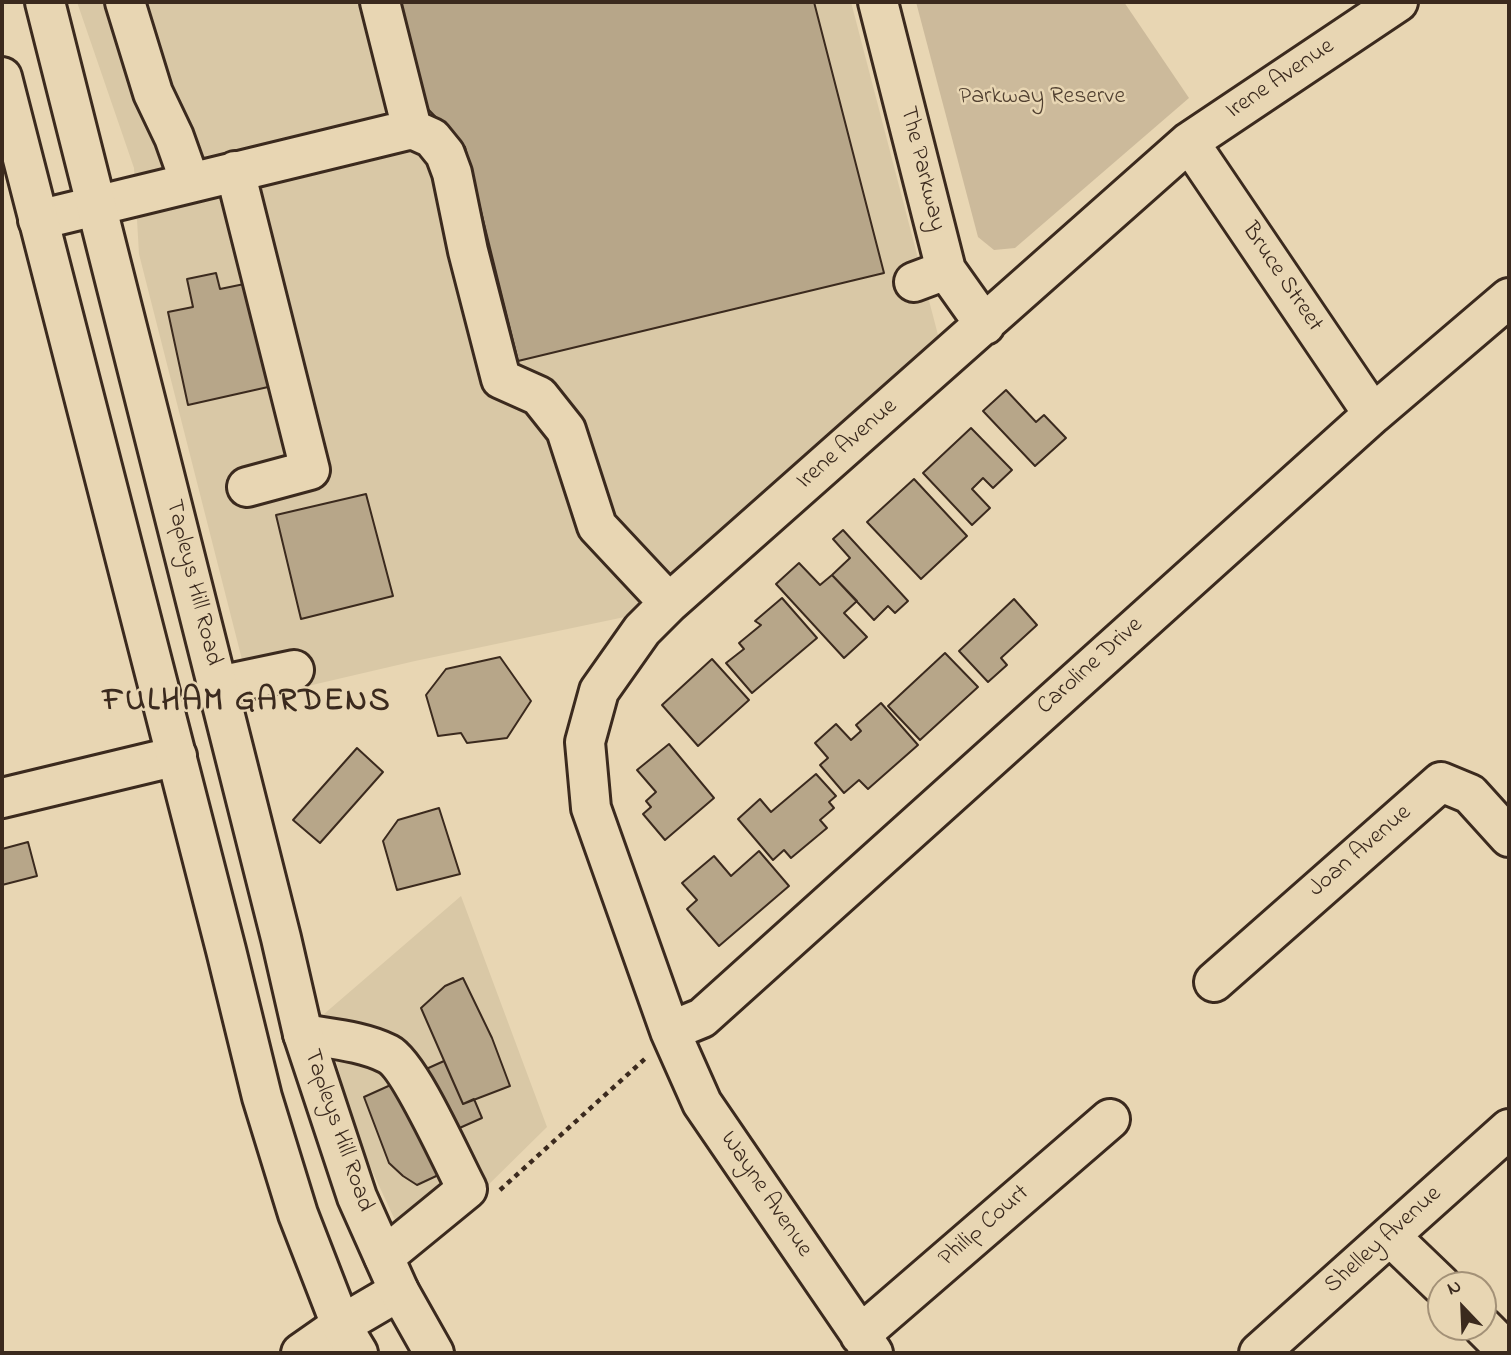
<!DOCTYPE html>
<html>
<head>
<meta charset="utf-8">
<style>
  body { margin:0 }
  #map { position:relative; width:1511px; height:1355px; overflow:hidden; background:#e8d6b3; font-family:"Indie Flower",sans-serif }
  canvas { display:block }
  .frame { position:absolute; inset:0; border:4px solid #3b2a1e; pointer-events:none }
  .north { position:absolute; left:1427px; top:1271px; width:70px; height:70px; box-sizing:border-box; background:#e8d6b3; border:2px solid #a39177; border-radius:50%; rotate:337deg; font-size:19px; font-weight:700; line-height:28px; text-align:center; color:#3b2a1e }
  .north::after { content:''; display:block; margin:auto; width:24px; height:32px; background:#3b2a1e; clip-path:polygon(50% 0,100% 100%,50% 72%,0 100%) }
</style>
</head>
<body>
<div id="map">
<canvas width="1511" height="1355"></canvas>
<div class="frame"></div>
<div class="north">N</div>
</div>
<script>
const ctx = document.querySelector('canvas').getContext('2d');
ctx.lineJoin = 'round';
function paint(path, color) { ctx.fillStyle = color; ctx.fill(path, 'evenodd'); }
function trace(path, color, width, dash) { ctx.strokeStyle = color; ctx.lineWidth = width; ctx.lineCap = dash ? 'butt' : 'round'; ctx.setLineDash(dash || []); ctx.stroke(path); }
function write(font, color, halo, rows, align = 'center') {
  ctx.font = font + ' "Indie Flower",sans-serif'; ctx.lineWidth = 5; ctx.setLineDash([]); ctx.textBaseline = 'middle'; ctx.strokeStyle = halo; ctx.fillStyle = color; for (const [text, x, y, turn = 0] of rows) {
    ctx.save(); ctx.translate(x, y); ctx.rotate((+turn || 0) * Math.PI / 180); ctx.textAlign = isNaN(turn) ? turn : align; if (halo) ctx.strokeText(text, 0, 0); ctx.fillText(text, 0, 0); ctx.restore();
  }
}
paint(new Path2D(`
  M77 2H851L938 335 639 614 415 661 252 699 139 254 134 168Z
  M461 896 547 1127 413 1259 356 1136 324 1014Z`), '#d9c8a6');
paint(new Path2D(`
  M916 2H1124L1189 98 1015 248 994 250 978 237Z`), '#ccba9b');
const building = new Path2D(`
  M398 2H814L884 273 518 361 465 147 426 107Z
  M216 273 220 289 254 282 277 385 188 405 168 312 193 307 187 279Z
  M1006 390 1036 422 1044 415 1066 438 1035 466 983 411Z
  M971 428 1012 470 993 488 983 478 972 489 990 508 972 525 923 473Z
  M914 479 967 536 921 579 867 522Z
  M366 494 393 596 301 619 276 515Z
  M843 530 908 601 895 613 888 606 874 620 832 575 850 558 833 539Z
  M799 563 820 585 832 575 857 601 844 613 867 637 844 658 776 584Z
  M782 598 817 638 752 693 726 663 744 649 739 643 761 625 755 621Z
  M1014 599 1037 625 1001 658 1007 665 988 682 959 651Z
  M945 653 978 687 920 740 888 706Z
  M500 657 531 701 507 738 467 743 461 733 438 736 426 695 446 669Z
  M712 659 749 700 698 746 662 705Z
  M881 703 918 745 868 789 859 780 844 793 820 765 828 758 815 743 836 724 851 740 861 731 856 725Z
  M669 744 714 798 665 840 643 814 651 807 646 801 656 792 637 770Z
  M357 748 383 772 320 843 293 820Z
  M816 774 836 796 829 802 834 808 820 820 827 828 791 858 784 850 773 860 738 819 760 799 771 812Z
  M439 808 460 874 397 890 383 841 398 820Z
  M28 842 37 876 2 885V849Z
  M759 851 789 886 719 946 687 909 697 900 682 883 714 856 731 876Z
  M463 978 492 1038 510 1086 463 1104 421 1008 445 986Z
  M444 1061 463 1104 474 1099 482 1118 446 1134 462 1164 417 1185 403 1176 389 1163 364 1097Z`);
paint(building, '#b7a689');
trace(building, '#3b2a1e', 2);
const minor = new Path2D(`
  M125 2 153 93 174 137 190 182
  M380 2 412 129
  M878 2 946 270 985 325
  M1189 142 1373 414
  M235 171 310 470 247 487
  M38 220 412 129 432 138 445 154 452 173 468 251 501 379 539 396 566 430 597 526 669 603
  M914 282 946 270
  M218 686 294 670
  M2 798 177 756
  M1214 982 1441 782 1470 794 1509 837
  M670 1031 702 1018 1373 414 1509 298
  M303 1034C331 1039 362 1041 388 1054 410 1065 453 1163 467 1189L384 1257
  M1390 1236 1441 1285
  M1483 1327 1509 1353
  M860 1335 1110 1119
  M301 1353 341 1325 399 1291
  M873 1353 702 1103 670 1031 591 808 585 742 599 691 642 630 669 603 1189 142 1398 2
  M1259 1353 1509 1129`);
const major = new Path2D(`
  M45 2 281 938 303 1034 357 1197 399 1291 434 1353
  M2 77 226 950 262 1097 298 1214 341 1325 358 1353`);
trace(minor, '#3b2a1e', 44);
trace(major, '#3b2a1e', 44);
trace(new Path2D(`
  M500 1190 647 1057`), '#3b2a1e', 4.5, [5, 5]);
trace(minor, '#e8d6b3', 38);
trace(major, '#e8d6b3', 38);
write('24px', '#3b2a1e', '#e8d6b3', [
  ["Irene Avenue",1281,80,-34],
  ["The Parkway",921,169,76],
  ["Bruce Street",1281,278,56],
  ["Irene Avenue",848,445,-41],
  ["Tapleys Hill Road",192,583,76],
  ["Caroline Drive",1091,667,-42],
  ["Joan Avenue",1361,852,-41],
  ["Tapleys Hill Road",337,1131,71],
  ["Wayne Avenue",765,1195,56],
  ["Philip Court",985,1227,-41],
  ["Shelley Avenue",1384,1241,-42]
]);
write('24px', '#514031', '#e8d6b3', [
  ["Parkway Reserve",1042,98]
]);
ctx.letterSpacing = '2px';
write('bold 32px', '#3b2a1e', '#e8d6b3', [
  ["FULHAM GARDENS",247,704]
]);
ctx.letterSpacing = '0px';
</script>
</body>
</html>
